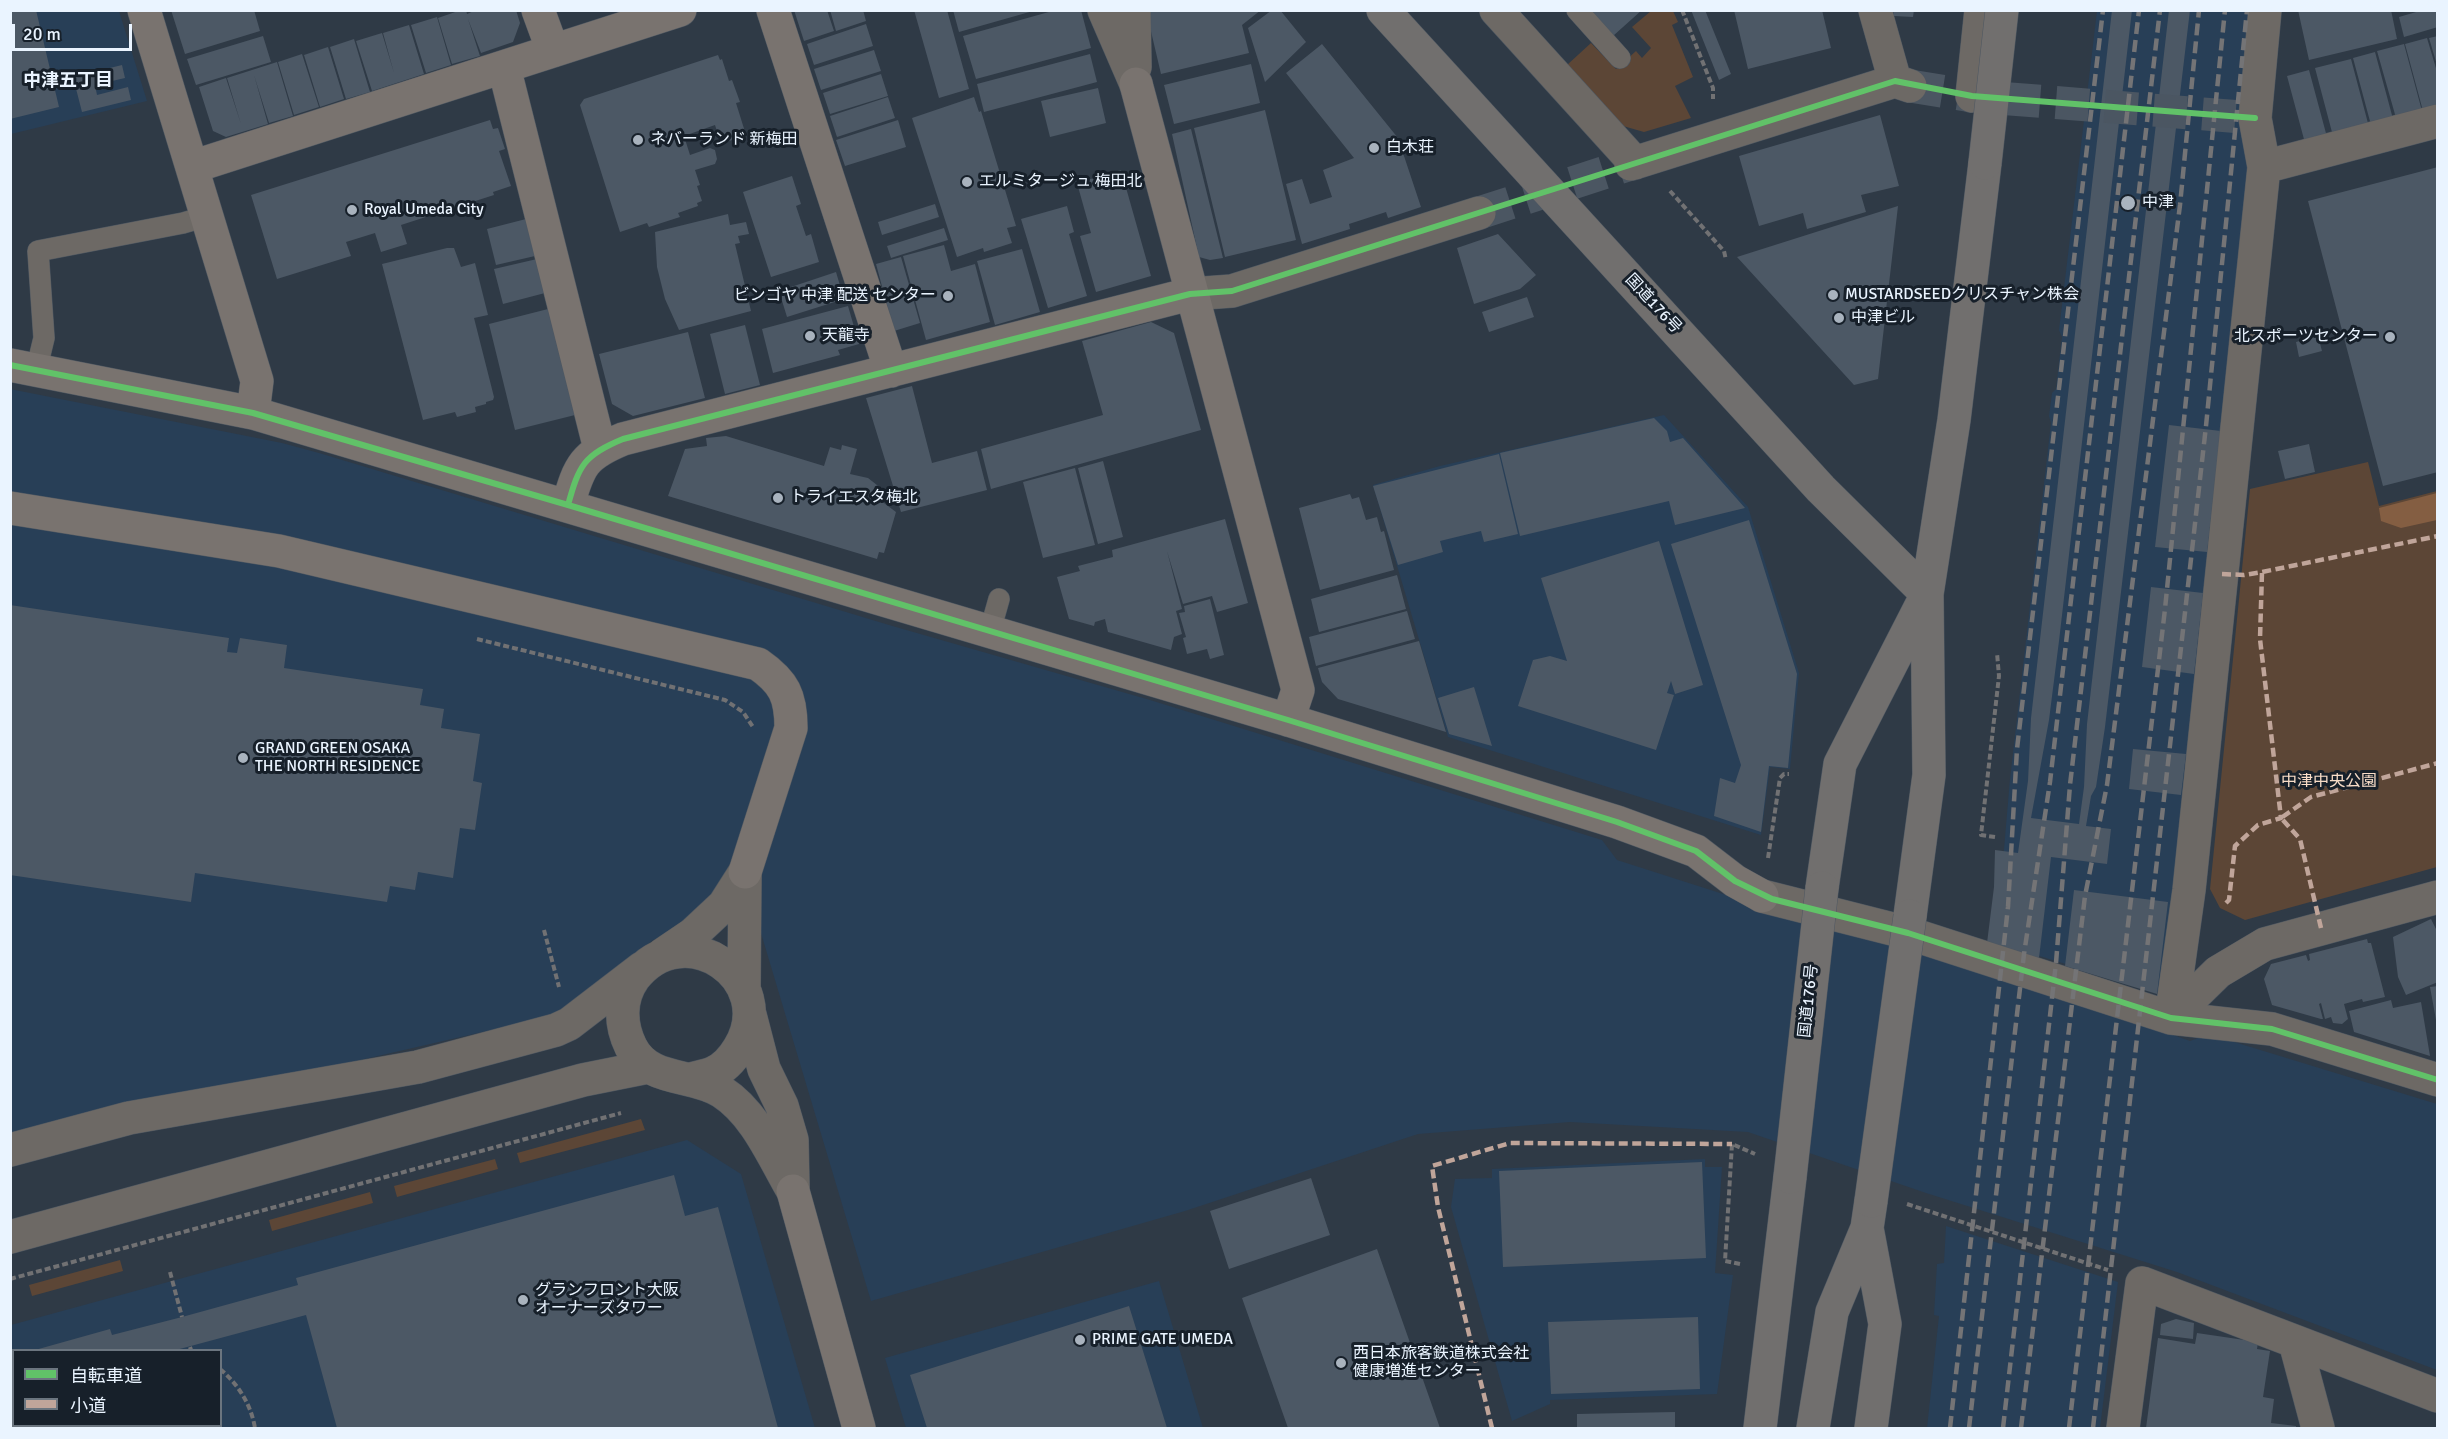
<!DOCTYPE html>
<html>
<head>
<meta charset="utf-8">
<style>
  body { margin:0 }
  #map { position:relative; width:2448px; height:1439px; overflow:hidden; background:#2f3a46; font-family:Signika,"Noto Sans JP",sans-serif }
  canvas { display:block }
  .frame { position:absolute; inset:0; border:12px solid #eaf4ff; pointer-events:none }
  .legend { position:absolute; left:12px; top:1349px; width:210px; height:78px; box-sizing:border-box; background:#17202a; border:2px solid #6b757f; margin:0; padding:8px 10px; list-style:none; font-size:18px; color:#eaf4ff }
  .legend li { display:flex; align-items:center; gap:12px; height:30px }
  .legend b { width:30px; border:2px solid #6b757f }
  .scale { position:absolute; left:12px; top:24px; width:120px; height:27px; box-sizing:border-box; border:3px solid #eaf4ff; border-top:0; padding-left:8px; font-size:18px; line-height:21px; white-space:nowrap; color:#eaf4ff; -webkit-text-stroke:4px #17202a; paint-order:stroke }
</style>
</head>
<body>
<div id="map">
<canvas width="2448" height="1439"></canvas>
<div class="frame"></div>
<ul class="legend">
<li><b style="height:8px;background:#61c268"></b>自転車道</li>
<li><b style="height:8px;background:#c0a59a"></b>小道</li>
</ul>
<div class="scale">20 m</div>
</div>
<script>
const ctx = document.querySelector('canvas').getContext('2d');
ctx.lineJoin = 'round';
function paint(path, color) { ctx.fillStyle = color; ctx.fill(path, 'evenodd'); }
function trace(path, color, width, dash) { ctx.strokeStyle = color; ctx.lineWidth = width; ctx.lineCap = dash ? 'butt' : 'round'; ctx.setLineDash(dash || []); ctx.stroke(path); }
function write(font, color, halo, rows, align = 'center') {
  ctx.font = font + ' Signika,"Noto Sans JP",sans-serif'; ctx.lineWidth = 6; ctx.setLineDash([]); ctx.textBaseline = 'middle'; ctx.strokeStyle = halo; ctx.fillStyle = color; for (const [text, x, y, turn = 0] of rows) {
    ctx.save(); ctx.translate(x, y); ctx.rotate((+turn || 0) * Math.PI / 180); ctx.textAlign = isNaN(turn) ? turn : align; if (halo) ctx.strokeText(text, 0, 0); ctx.fillText(text, 0, 0); ctx.restore();
  }
}
paint(new Path2D(`
  M10 11H119L147 101 11 134Z
  M2097 11H2277L2172 996 1996 943 2010 779 2051 423 2049 416 2052 393 2056 389 2062 337 2059 330Z
  M10 389 282 443 319 453 889 625 1150 700 1602 840 1617 860 1773 910 1952 957 2190 1041 2208 1034 2437 1104V1370L2177 1272 1926 1193 1748 1132 1570 1122 1418 1134 1185 1211 871 1301 755 913 653 940 579 999 548 1017 11 1140Z
  M1664 415 1748 507 1799 673 1790 769 1770 767 1761 835 1448 737 1373 485 1440 466Z
  M687 1140 741 1174 815 1428H11V1325ZM14 1350H220V1426H14Z
  M1705 1159V1167H1722L1715 1273 1733 1275 1717 1394 1550 1400V1404L1512 1421 1451 1207 1455 1179 1492 1178V1169Z
  M1946 1226 2118 1282 2100 1428H1927L1939 1316 1934 1315 1937 1264 1944 1263Z
  M1159 1281 1203 1428H906L885 1358Z`), '#283f57');
paint(new Path2D(`
  M1651 11H1673L1678 22 1672 25 1693 77 1675 86 1691 118 1644 132 1623 126 1567 65 1591 43 1616 69 1636 51 1642 58 1651 48 1632 27Z
  M2368 462 2379 506 2437 491V867L2245 920 2220 908 2210 889 2250 489Z
  M641 1119 645 1130 520 1163 517 1153Z
  M495 1159 498 1169 397 1197 394 1186Z
  M370 1192 373 1203 272 1231 269 1220Z
  M120 1260 123 1271 32 1296 29 1285Z`), '#5c4636');
paint(new Path2D(`
  M2437 493V520L2401 528 2381 521 2379 508Z`), '#845e42');
paint(new Path2D(`
  M142 1426H192V1428H143Z`), '#042546');
paint(new Path2D(`
  M10 10H36L59 107 10 119Z
  M171 10H254L260 31 185 54Z
  M461 10H466L467 14 476 10H516L520 23 513 42 481 53 468 19 480 56 452 64 438 18Z
  M794 10H827L834 31 804 41Z
  M830 10H863L866 21 836 31Z
  M914 10H947L969 89 939 98Z
  M953 10H1033V11L959 32Z
  M1056 10H1081L1091 48 976 79 963 36Z
  M1146 10H1261L1242 25 1249 53 1161 74Z
  M1272 10H1280L1306 42 1265 82 1248 28Z
  M1596 10H1642L1613 36 1593 13Z
  M1691 10H1705L1731 74 1719 80Z
  M1734 10H1822L1831 48 1748 69Z
  M1893 10H1914L1913 17 1894 16Z
  M2112 10H2132L2059 641 2049 720 2031 818 2079 824 2084 787 2087 724 2169 10H2190L2105 727 2096 787 2091 796 2086 826 2111 829 2107 864 2051 857 2039 958 1987 943 1994 887 1995 850 2018 853 2028 781 2031 718Z
  M2298 10H2391L2397 39 2309 60Z
  M2423 10H2438V27L2404 37 2399 17Z
  M437 17 451 65 426 73 411 25Z
  M866 24 873 46 814 65 807 44Z
  M409 25 424 74 372 91 356 41 382 33 394 73 383 33Z
  M263 36 271 62 196 85 187 59Z
  M2438 36V65H2437L2429 38Z
  M2427 38 2438 75V107L2423 111 2405 44Z
  M354 39 370 92 346 99 330 47Z
  M1322 44 1398 138 1421 207 1388 218 1386 212 1349 224 1350 229 1302 244 1286 184 1302 179 1310 204 1332 197 1323 170 1354 158 1286 73Z
  M2404 44 2422 111 2396 118 2377 51Z
  M328 47 344 99 320 107 304 55Z
  M874 50 881 71 821 90 814 69Z
  M2375 52 2393 119 2371 125 2353 58Z
  M302 54 319 107 294 115 278 62Z
  M1090 54 1097 82 984 112 977 84Z
  M718 55 720 60 722 59 729 81 732 80 740 102 736 103 746 135 721 144 715 125 684 136 690 155 710 148 715 150 717 159 715 164 695 170 700 185 697 186 702 201 697 203 698 206 678 213 680 217 649 227 647 223 620 232 580 105 584 99Z
  M2351 59 2369 127 2333 136 2315 68Z
  M277 62 293 116 269 123 254 75 268 124 226 137 213 131 199 87 226 78 241 124 227 78Z
  M1251 64 1260 103 1174 124 1164 85Z
  M122 65 125 78 95 85 97 95 128 87 131 100 82 112 73 77Z
  M2309 70 2327 137 2305 143 2287 76Z
  M881 74 888 96 830 114 823 93Z
  M1098 88 1106 123 1050 137 1041 101Z
  M888 97 895 118 837 137 830 116Z
  M974 97 979 112 981 111 1016 226 1007 228 1012 243 984 252 983 248 957 257 912 118Z
  M1265 110 1296 240 1225 257 1194 128Z
  M1880 115 1899 186 1861 195 1866 212 1807 229 1803 213 1759 226 1739 156Z
  M490 120 493 129 498 128 505 149 499 151 511 186 493 192 494 195 401 225 407 244 381 252 375 233 346 242 351 256 277 279 251 195Z
  M898 120 906 147 845 166 836 140Z
  M1191 129 1223 258 1210 260 1199 257 1172 134Z
  M2438 167V472L2383 486 2308 201Z
  M1121 170 1151 276 1096 292 1080 236 1091 233 1077 183Z
  M792 176 801 204 796 206 806 236 811 234 819 262 771 277 743 192Z
  M935 204 939 217 882 235 878 222Z
  M1067 206 1074 232 1069 234 1087 296 1048 308 1021 219Z
  M1898 206 1878 379 1854 385 1737 257Z
  M728 214 730 225 746 222 749 234 738 236 740 243 735 244 751 311 679 330 665 299 657 267 655 232Z
  M526 219 535 256 496 265 487 229Z
  M944 228 948 240 891 258 887 246Z
  M1498 234 1536 275 1520 289 1474 304 1457 248Z
  M944 245 951 271 975 264 990 322 926 340 903 256Z
  M447 248H454L461 267 475 263 488 315 474 318 494 397 493 400 486 402V404L475 407 476 412 457 417 455 412 423 420 382 264Z
  M1022 249 1040 312 995 325 977 261Z
  M901 257 920 323 894 331 876 264Z
  M537 259 545 293 503 304 494 269Z
  M836 272 844 299 787 317 779 291Z
  M1527 297 1534 317 1489 332 1482 312Z
  M848 306 859 344 838 350 840 355 773 373 762 329Z
  M548 309 575 415 515 430 489 324Z
  M1151 322 1174 333 1201 430 991 489 981 449 1103 415 1082 341Z
  M745 325 760 385 725 394 710 334Z
  M688 332 705 398 633 416 612 404 599 354Z
  M2318 336 2322 351 2299 357 2296 342Z
  M912 386 932 463 977 451 987 490 901 512 866 398Z
  M1654 418 1667 431 1670 442 1683 438 1745 508 1675 525 1669 501 1520 536 1500 453Z
  M2169 425 2221 431 2207 552 2155 547Z
  M726 436 824 466 830 447 841 450 842 445 857 449 850 474 868 478 886 492 880 500 896 512 884 553 879 552 877 559 668 496 685 449 707 446 706 438Z
  M2309 444 2315 472 2285 479 2278 451Z
  M1499 454 1518 534 1484 542 1481 531 1440 541 1443 552 1398 565 1373 486Z
  M1103 461 1123 537 1098 544 1078 468Z
  M1075 468 1095 545 1043 558 1023 482Z
  M1350 494 1352 499 1359 497 1366 520 1377 517 1381 532 1384 531 1394 570 1320 590 1299 508Z
  M1225 519 1248 603 1217 612 1212 596 1183 604 1167 551 1182 609 1176 611 1182 634 1174 637 1171 650 1108 632 1105 619 1095 622 1094 626 1069 619 1057 577 1080 571 1078 566 1113 557 1112 550Z
  M1749 520 1797 674 1788 768 1769 766 1761 832 1714 816 1720 778 1735 783 1741 765 1671 544Z
  M1659 541 1703 685 1675 694 1671 681 1667 693 1674 695 1656 750 1518 706 1533 660 1550 656 1567 661 1541 578Z
  M1397 575 1406 609 1319 632 1311 599Z
  M2151 587 2203 593 2194 674 2142 667Z
  M1210 599 1224 655 1210 659 1207 649 1187 654 1183 638 1186 637 1179 613 1185 612 1184 606Z
  M10 605 229 638 227 652 237 653 240 638 287 645 284 668 423 689 420 705 444 709 441 728 480 734 473 781 482 783 475 830 460 828 453 878 418 872 415 890 390 886 387 902 195 873 191 902 10 875Z
  M1407 611 1415 639 1316 666 1309 637Z
  M1419 641 1446 732 1338 699 1322 682 1318 668Z
  M1474 687 1492 746 1449 734 1438 698Z
  M2133 749 2186 754 2181 795 2129 789Z
  M2074 890 2168 902 2157 994 2065 966Z
  M2431 919 2438 933V982L2406 995 2398 977 2393 937Z
  M2367 939 2368 943H2371L2385 997 2363 1002 2362 999 2344 1004 2348 1019 2342 1024 2333 1023 2331 1017 2325 1019 2321 1003 2319 1004 2323 1019H2321L2272 1005 2264 979 2271 964 2306 955 2308 961 2310 960 2309 954Z
  M2438 986V1020H2436L2430 987Z
  M2391 1000 2393 1008 2421 1002 2430 1056 2354 1032 2349 1011Z
  M1702 1162 1706 1258 1503 1267 1499 1171Z
  M674 1175 685 1216 718 1207 778 1428H337L306 1315 176 1350H35L110 1329 112 1335 182 1317 298 1285 296 1278Z
  M1311 1178 1330 1235 1229 1269 1210 1211Z
  M1377 1249 1440 1428H1288L1242 1298Z
  M1129 1306 1167 1428H927L910 1375Z
  M1698 1317 1700 1389 1551 1394 1548 1322Z
  M2176 1319 2194 1323 2193 1339 2160 1335 2161 1324Z
  M2197 1333 2258 1342 2257 1349 2270 1351 2263 1397 2274 1399 2271 1423 2296 1426V1428H2146L2158 1338 2195 1344Z
  M10 1356H14V1426H137V1428H10Z
  M1675 1412V1428H1577V1414Z`), '#4c5865');
trace(new Path2D(`
  M1910 86 1972 96 2255 118
  M1479 213 1631 164`), '#4b5662', 33, [33, 16]);
const lane = new Path2D(`
  M1577 10 1620 58
  M36 371 44 338 38 251 183 223 207 216
  M990 631 999 599`);
const street = new Path2D(`
  M1104 10 1136 84
  M1134 10 1135 67
  M1496 10 1635 163
  M1875 10 1895 81
  M1972 96 1981 10
  M1631 164 1895 81 1910 86
  M2264 167 2438 121
  M1190 294 1232 291 1479 213
  M1762 896 1908 933 2171 1018 2272 1029 2438 1080
  M662 955 693 934 724 905 745 872
  M744 990 745 873
  M750 1015 764 1069 782 1106 792 1140 793 1187
  M2171 1018 2189 890 2264 167 2255 118 2265 10
  M2171 1018 2218 972 2265 944 2438 897
  M691 1079C698 1077 706 1076 713 1073 724 1068 733 1058 739 1048 781 979 684 913 634 978 619 999 620 1025 631 1047 649 1083 693 1073 722 1092 756 1114 773 1157 793 1191
  M10 1150 129 1118 418 1067 556 1030 569 1024 642 968
  M10 1237 583 1080 648 1067
  M2295 1342 2318 1428
  M2123 1428 2142 1283 2438 1396`);
const secondary = new Path2D(`
  M144 10 257 381 253 413
  M538 10 553 51
  M773 10 891 371
  M504 67 600 449
  M1136 84 1298 690 1288 720
  M192 167 680 10
  M10 365 253 413 1288 720 1617 822 1696 851 1735 881 1762 896
  M568 505C579 465 584 455 623 439L1190 294
  M10 508 279 551 758 664C784 682 791 696 791 728L745 872
  M793 1191 859 1428`);
const highway = new Path2D(`
  M1383 10 1821 489 1927 594
  M1822 888 1840 764 1925 598
  M1910 916 1929 775 1927 594 1954 420 1985 163
  M1867 1228 1885 1324 1871 1428
  M1760 1428 1790 1177
  M1813 1428 1832 1312 1867 1228 1871 1201`);
trace(lane, '#4f5862', 22);
trace(street, '#4f5862', 34);
trace(secondary, '#4f5862', 34);
trace(highway, '#4f5862', 34);
trace(new Path2D(`
  M1682 10 1713 88V99
  M1670 191 1724 251 1726 260
  M477 639 725 700 743 712 753 727
  M1995 837 1981 835 1999 676 1997 653
  M1768 858 1780 778 1784 774H1789
  M544 930 559 987
  M1907 1204 2108 1270
  M1740 1264 1725 1261 1732 1144 1755 1154
  M170 1272 182 1317
  M10 1279 621 1113
  M190 1347 191 1350
  M220 1369C239 1385 251 1405 255 1428`), '#717173', 4, [6, 3]);
trace(lane, '#6d6965', 21);
trace(street, '#6d6965', 33);
trace(secondary, '#79736f', 33);
trace(highway, '#716f6e', 33);
trace(new Path2D(`
  M1950 1428 2008 907 2017 749 2103 10
  M1969 1428 2024 954 2050 782 2139 10
  M2003 1428 2056 963 2070 785 2160 10
  M2021 1428 2085 896 2107 785 2180 205 2199 10
  M2069 1428 2165 609 2225 10
  M2093 1428 2206 426 2247 10`), '#747476', 4.5, [12, 6]);
const highwayBridge = new Path2D(`
  M1985 163 2002 10
  M1790 1177 1822 888
  M1871 1201 1910 916`);
trace(highwayBridge, '#4f5862', 34, []);
trace(highwayBridge, '#716f6e', 33);
trace(new Path2D(`
  M2222 574 2244 575 2262 572 2438 536
  M2226 903 2229 900 2235 846 2258 825 2281 818 2260 639 2262 572
  M2321 928 2300 839 2281 818 2311 797 2438 763
  M1492 1428 1438 1207 1432 1166 1510 1143 1732 1144`), '#c0a59a', 4.5, [9, 4.5]);
trace(new Path2D(`
  M10 365 253 413 568 505 1288 720 1617 822 1696 851 1735 881 1772 899 1908 933 2171 1018 2272 1029 2438 1080
  M568 505C579 465 584 455 623 439L1190 294 1232 291 1895 81 1972 96 2255 118`), '#61c268', 6);
for (const [x, y, r, color] of [
  [638,140,6,"#a9b3be"],
  [1374,148,6,"#a9b3be"],
  [967,182,6,"#a9b3be"],
  [2128,203,8,"#a9b3be"],
  [352,210,6,"#a9b3be"],
  [1833,295,6,"#a9b3be"],
  [948,296,6,"#a9b3be"],
  [1839,318,6,"#a9b3be"],
  [810,336,6,"#a9b3be"],
  [2390,337,6,"#a9b3be"],
  [778,498,6,"#a9b3be"],
  [243,758,6,"#a9b3be"],
  [523,1300,6,"#a9b3be"],
  [1080,1340,6,"#a9b3be"],
  [1341,1363,6,"#a9b3be"]
]) { const dot = new Path2D(); dot.arc(x, y, r, 0, 2 * Math.PI); ctx.fillStyle = color; ctx.fill(dot); trace(dot, '#17202a', 2); }
write('16px', '#eaf4ff', '#17202a', [
  ["ネバーランド 新梅田",650,140],
  ["白木荘",1386,148],
  ["エルミタージュ 梅田北",979,182],
  ["中津",2142,203],
  ["Royal Umeda City",364,210],
  ["MUSTARDSEEDクリスチャン株会",1845,295],
  ["ビンゴヤ 中津 配送 センター",936,296,"right"],
  ["中津ビル",1851,318],
  ["天龍寺",822,336],
  ["北スポーツセンター",2378,337,"right"],
  ["トライエスタ梅北",790,498],
  ["GRAND GREEN OSAKA",255,749],
  ["THE NORTH RESIDENCE",255,767],
  ["グランフロント大阪",535,1291],
  ["オーナーズタワー",535,1309],
  ["PRIME GATE UMEDA",1092,1340],
  ["西日本旅客鉄道株式会社",1353,1354],
  ["健康増進センター",1353,1372]
], 'left');
write('16px', '#eaf4ff', '#17202a', [
  ["国道176号",1653,304,47],
  ["国道176号",1809,1001,-84]
]);
write('16px', '#f8dcc7', '#17202a', [
  ["中津中央公園",2329,782]
]);
write('bold 18px', '#eaf4ff', '#17202a', [
  ["中津五丁目",68,81]
]);
</script>
</body>
</html>
